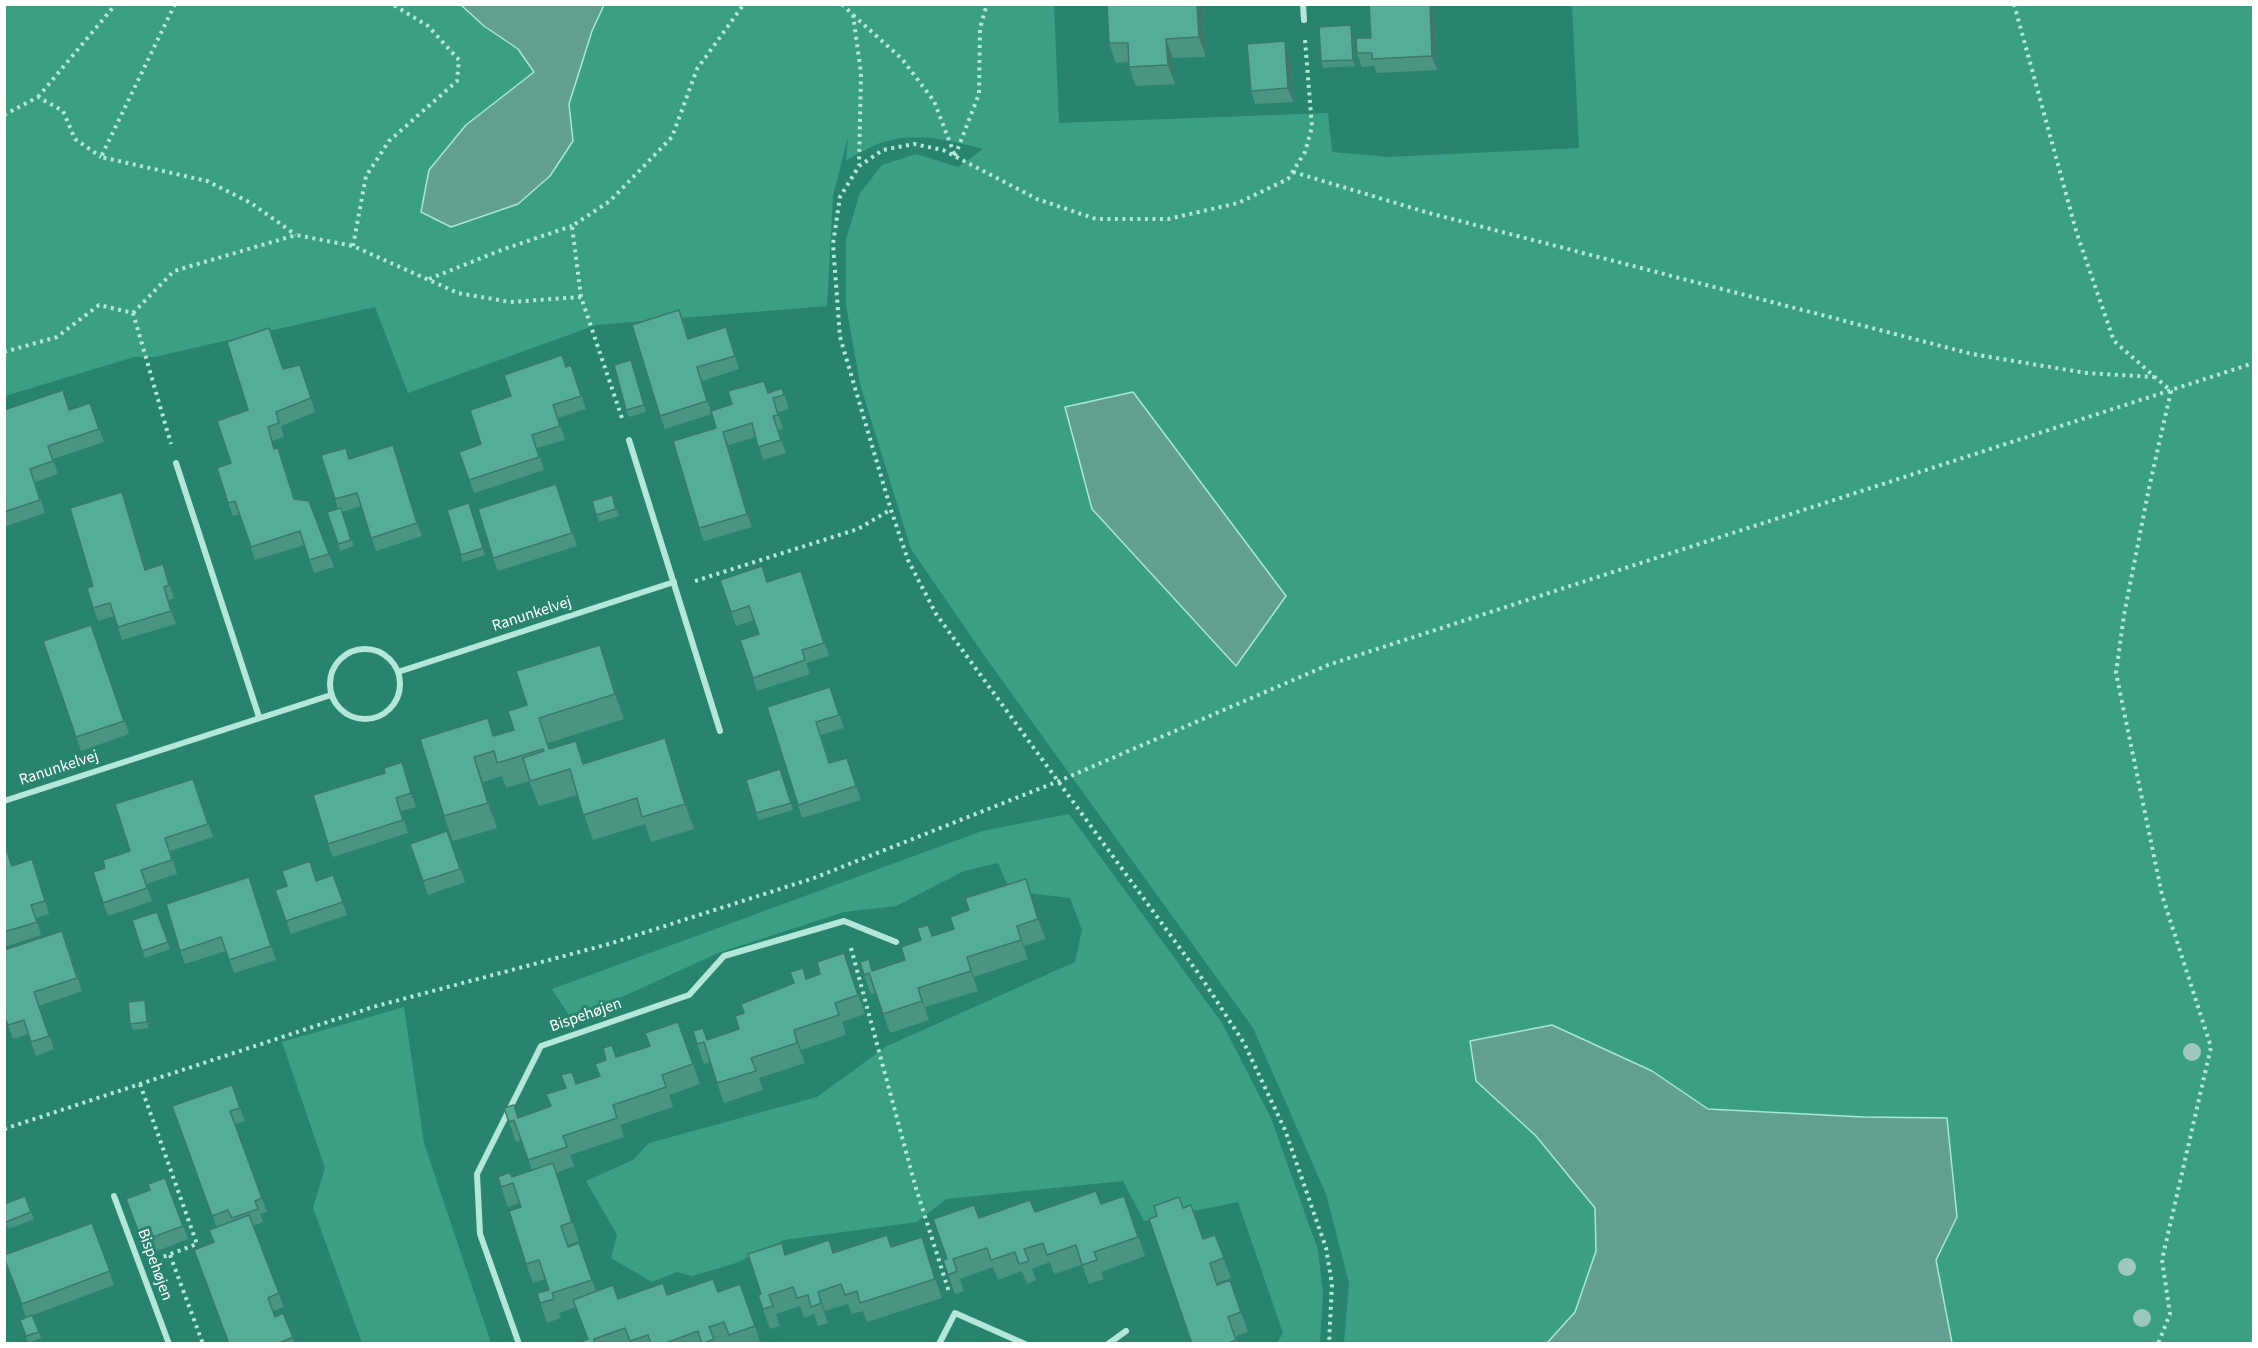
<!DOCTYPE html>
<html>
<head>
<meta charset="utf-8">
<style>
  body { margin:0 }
  #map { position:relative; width:2258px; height:1348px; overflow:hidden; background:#29846e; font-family:"Source Sans 3",sans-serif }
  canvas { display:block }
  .frame { position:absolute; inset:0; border:6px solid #fff; pointer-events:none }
</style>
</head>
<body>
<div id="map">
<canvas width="2258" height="1348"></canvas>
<div class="frame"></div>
</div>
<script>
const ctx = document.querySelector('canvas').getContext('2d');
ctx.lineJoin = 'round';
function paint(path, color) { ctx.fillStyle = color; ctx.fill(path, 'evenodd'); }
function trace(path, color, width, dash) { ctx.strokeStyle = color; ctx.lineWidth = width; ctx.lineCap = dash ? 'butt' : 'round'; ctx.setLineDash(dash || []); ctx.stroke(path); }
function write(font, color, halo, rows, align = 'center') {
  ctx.font = font + ' "Source Sans 3",sans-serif'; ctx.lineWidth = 6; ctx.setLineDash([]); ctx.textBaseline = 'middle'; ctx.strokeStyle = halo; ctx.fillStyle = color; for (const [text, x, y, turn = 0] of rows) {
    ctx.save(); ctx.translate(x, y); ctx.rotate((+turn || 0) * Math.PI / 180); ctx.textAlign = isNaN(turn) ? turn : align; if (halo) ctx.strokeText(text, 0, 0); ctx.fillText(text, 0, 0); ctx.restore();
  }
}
paint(new Path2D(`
  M7 5H1054L1059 123 1328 113 1332 152 1388 157 1579 148 1572 5H2253V1343H1344L1349 1283 1326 1194 1253 1028 986 658 911 549 860 384 846 305V239L860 193 882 165 916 154 958 167 983 149C949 140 916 131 880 143 869 147 857 155 846 160L848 137 833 196 827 306 596 325 408 393 375 307 154 357H134L5 396 4 7Z
  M1069 814 1222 1023 1271 1118 1318 1250 1323 1294 1320 1343H1277L1283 1333 1238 1202 1144 1221 1123 1181 946 1199 917 1222 784 1240 736 1263 692 1276 677 1272 652 1282 611 1258 617 1235 586 1181 633 1160 649 1143 817 1097 887 1046 1075 962 1082 930 1070 898 1010 891 998 863 964 871 896 906 844 912 718 953 572 1020 552 989 982 831Z
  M404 1007 424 1143 491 1343H362L313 1208 325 1168 282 1042Z`), '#3b9f84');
const water = new Path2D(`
  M461 5H604L592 31 569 104 573 141 550 176 518 204 451 227 421 212 429 170 466 125 534 72 518 49 484 26Z
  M1133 392 1286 596 1236 666 1092 509 1065 407Z
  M1552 1025 1652 1071 1708 1109 1863 1117 1947 1118 1957 1217 1936 1260 1952 1343H1547L1575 1312 1596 1251 1595 1208 1536 1136 1476 1081 1470 1041Z`);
paint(water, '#619f90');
trace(water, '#a8e7d6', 1.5);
trace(new Path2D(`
  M175 4 101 157 207 181 251 203 296 235
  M842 4 853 15 861 73 859 165
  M2014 4 2077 234 2114 341 2171 391 2149 488 2124 615 2116 673 2162 895 2211 1047 2162 1260 2170 1314 2158 1344
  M853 15 902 59 934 101 955 156
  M1305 40 1312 127 1305 152 1288 179 1238 203 1168 219H1096L1037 199 943 150 914 144 883 150 859 166 840 197 833 244 840 337 891 510 908 560 936 614 1201 977 1244 1043 1285 1130 1326 1248 1332 1284 1329 1344
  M38 97 116 4
  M4 115 38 97 63 111 75 139 101 157
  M955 156 979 94 980 28 987 4
  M1293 172 1429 213 1972 354 2086 373 2154 377
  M353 246 366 176 389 141 457 81 459 60 428 26 392 4
  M429 279 504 249 572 226
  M581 297 572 226 610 201 672 137 697 69 744 4
  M133 313 174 271 296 235 353 246 458 293 510 302 581 297 623 421
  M4 352 57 337 99 305 133 313 171 444
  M695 581 858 529 890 510
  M851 948 915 1185 949 1292
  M140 1084 197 1244 160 1258
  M4 1129 373 1007 609 944 814 878 1059 781 1328 665 2254 363
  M170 1255 203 1344`), '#b3e7d9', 4, [3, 4.5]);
trace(new Path2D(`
  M1303 4 1304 20
  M629 440 720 731
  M176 463 259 717
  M330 684a35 35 0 1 1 70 0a35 35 0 1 1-70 0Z
  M398 672 674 582
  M4 801 331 695
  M114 1196 169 1344
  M519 1344 480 1234 477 1174 541 1046 689 995 724 956 844 921 896 942
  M939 1344 955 1313 1025 1344
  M1108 1344 1126 1331`), '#b3e7d9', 6);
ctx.fillStyle = '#9ec8bd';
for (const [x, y] of [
  [2192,1052],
  [2127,1267],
  [2142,1318]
]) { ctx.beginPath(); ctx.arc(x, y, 9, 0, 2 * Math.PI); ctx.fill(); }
paint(new Path2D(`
  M1107 4H1203L1206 57 1173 58 1175 84 1136 86 1129 67 1128 62 1116 63 1109 43Z
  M1369 4H1434L1437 70 1377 73 1374 66 1362 67 1357 53 1371 38Z
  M1353 32 1355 66 1323 68 1321 61Z
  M1285 41 1290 55 1293 102 1255 104 1251 91Z
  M684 323 689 339 726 327 731 341 739 369 702 381 711 411 782 388 789 409 778 412 783 428 778 430 786 453 763 460 756 437 728 445 752 527 704 541 699 528 716 428 712 414 665 429 660 416Z
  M300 365 315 412 281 426 284 437 272 441 275 449 283 462 295 499 309 501 334 567 314 573 304 545 255 560 240 514 233 516 228 503 231 463 248 410 283 369Z
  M571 365 586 409 558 418 565 440 537 448 544 470 474 493 459 452 481 444 511 396Z
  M633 367 646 412 629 417 626 410Z
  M90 403 104 442 53 459 58 474 35 482 45 513 4 527V410H70Z
  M393 445 422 536 376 551 361 506 342 512 354 546 340 551 338 544V509L335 499 350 459Z
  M556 484 577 546 498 571 493 558Z
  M612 495 619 516 599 522 592 501Z
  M469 503 485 555 463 562 447 510Z
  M127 505 146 569 163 564 174 598 169 600 176 624 122 640 114 616 98 621 93 608V586Z
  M801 571 829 656 806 663 810 674 757 691 753 678 759 634 754 620 736 626 731 612 767 582Z
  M91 625 129 734 81 751 43 641Z
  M609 670 624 719 548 743 550 749 576 741 584 763 665 738 674 763 694 829 651 842 645 824 593 840 577 795 539 806 529 781 506 788 502 776 483 782 497 828 453 841 444 816 420 739 494 736 514 730 527 705Z
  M830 687 844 728 821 735 830 763 847 758 861 800 802 818 767 707Z
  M780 769 793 810 759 820 756 813Z
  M407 776 416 807 401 811 408 833 333 857 328 844Z
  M198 792 213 837 170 851 177 874 146 884 152 901 108 916 103 903 130 851Z
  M447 831 465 882 428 895 410 844Z
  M4 841 12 865 37 873 49 914 36 918 41 935 4 947Z
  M333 875 347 915 291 934 275 890 317 881Z
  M249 877 276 960 234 973 226 951 185 964 180 951Z
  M1026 879 1046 939 1024 946 1028 959 974 977 978 991 925 1007 929 1020 890 1033 876 993 871 994 864 975 869 959 873 971 905 960 933 936 954 929 969 910Z
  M157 912 170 949 145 958 132 920Z
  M67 944 82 991 39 1006 54 1049 36 1056 28 1034 13 1039 8 1025Z
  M851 972 865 1014 842 1022 846 1035 801 1050 805 1063 759 1078 763 1090 724 1103 710 1062 704 1064 697 1044 707 1040 739 1029 744 1013 806 979Z
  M145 1000 147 1007 149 1028 133 1030 130 1024Z
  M678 1022 700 1084 669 1095 673 1107 620 1125 624 1137 570 1155 574 1166 556 1173 579 1241 568 1245V1247L579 1243 596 1291 618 1299 718 1292 740 1284 761 1344H732L731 1342 726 1344H584L588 1339 576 1307 559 1313 561 1318 547 1323 537 1293 549 1290 545 1279 533 1283 526 1264 521 1207 519 1203 508 1207 501 1187 512 1177 532 1170 521 1140 516 1142 504 1108 514 1105 519 1117 551 1106 577 1084 600 1076 616 1057 650 1046Z
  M232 1085 245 1121 235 1124 267 1212 260 1214 263 1222 253 1226 284 1307 273 1311 275 1317 283 1313 295 1344H229L214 1242 217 1228 172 1106Z
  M165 1178 188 1239 147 1255 126 1199 150 1190Z
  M25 1196 34 1219 9 1229 4 1219Z
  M1124 1196 1145 1256 1101 1272 1104 1279 1089 1284 1082 1265 1054 1274 1050 1262 1032 1269 1036 1280 1027 1284 1022 1271 998 1280 993 1267 960 1279 964 1291 955 1294 943 1260 947 1259 979 1218 1035 1212 1101 1204Z
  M1183 1208 1203 1239 1215 1235 1231 1278 1217 1283 1218 1284 1230 1280 1248 1332 1236 1336 1238 1344H1192Z
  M92 1223 114 1285 33 1315 41 1338 28 1343 20 1320 26 1317 4 1258Z
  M922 1237 942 1298 867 1322 863 1311 852 1314 848 1304 825 1311 828 1323 818 1326 814 1314 804 1318 800 1306 776 1314 780 1326 770 1329 758 1295 761 1294 786 1254 834 1252 892 1246Z`), '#4a9582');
paint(new Path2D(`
  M1197 4H1203L1206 57 1199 37Z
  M1430 4H1434L1437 70 1432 56Z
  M1351 25 1353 32 1355 66 1353 60Z
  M1166 39 1173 58 1175 84 1168 65Z
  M1285 41 1290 55 1293 102 1288 88Z
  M726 327 731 341 739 369 735 356Z
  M697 367 702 381 712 414 707 401Z
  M773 398 778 412 783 428 778 415Z
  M723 432 728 445 752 527 747 514Z
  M393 445 398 458 422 536 417 523Z
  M122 492 127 505 150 583 145 570Z
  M164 587 169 600 176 624 171 611Z
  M600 645 609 670 624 719 615 694Z
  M665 738 674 763 694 829 685 804Z
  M474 757 483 782 497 828 488 803Z
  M847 758 852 771 861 800 856 786Z
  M402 762 407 776 416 807 411 793Z
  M249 877 254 890 276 960 271 946Z
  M1026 879 1033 898 1046 939 1038 919Z
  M1017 926 1024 946 1028 959 1021 940Z
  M844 953 851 972 865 1014 858 995Z
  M967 957 974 977 978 991 971 971Z
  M918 988 925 1007 929 1020 922 1001Z
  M145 1000 147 1007 149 1028 147 1022Z
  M794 1030 801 1050 805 1063 797 1043Z
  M922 1237 929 1256 942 1298 935 1279Z
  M818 1292 825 1311 828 1323 821 1303Z`), '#3c796a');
const building = new Path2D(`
  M1107 4H1197L1199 37 1166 39 1168 65 1129 67 1128 43H1109Z
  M1369 4H1430L1432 56 1372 59V53H1357L1356 38H1371Z
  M1351 25 1353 60 1321 61 1319 27Z
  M1285 41 1288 88 1251 91 1247 44Z
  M679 310 688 339 726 327 735 356 697 367 707 401 660 416 632 325Z
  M269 328 283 369 300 365 311 398 276 412 279 423 268 427 274 449 278 448 294 499 309 501 329 554 309 560 300 531 251 547 235 501 228 503 217 468 231 463 217 421 248 410 227 342Z
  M562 355 566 367 571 365 581 396 553 405 560 426 532 435 539 457 469 480 459 452 481 444 470 410 511 396 504 375Z
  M631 360 644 405 626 410 614 365Z
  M764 381 768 393 782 388 784 395 773 398 778 415 773 416 781 440 758 447 752 423 723 432 747 514 699 528 673 441 716 428 711 411 732 404 728 391Z
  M63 390 69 410 90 403 99 429 48 446 53 461 30 469 40 500 4 512V410Z
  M393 445 417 523 371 538 357 493 335 499 321 455 346 448 349 459Z
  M556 484 572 533 493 558 478 509Z
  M122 492 145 570 163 564 169 585 164 587 171 611 118 627 110 603 93 608 87 588 93 586 70 508Z
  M612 495 616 509 596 515 592 501Z
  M469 503 483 548 461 555 447 510Z
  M341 508 351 540 338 544 327 512Z
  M762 566 767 582 801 571 824 643 802 650 805 660 753 678 740 640 759 634 749 606 731 612 720 580Z
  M91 625 124 721 76 737 43 641Z
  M600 645 615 694 539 718 549 749 576 741 583 764 665 738 685 804 642 817 637 798 583 815 570 769 530 781 523 758 544 751 543 749 497 763 494 751 474 757 488 803 444 816 420 739 488 718 493 736 514 730 508 711 527 705 516 671Z
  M830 687 839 715 816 722 829 763 847 758 856 786 798 805 767 707Z
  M402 762 411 793 396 798 403 820 328 844 313 795 385 773 384 768Z
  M780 769 791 803 756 813 746 780Z
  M193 779 208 824 165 838 172 860 141 870 147 888 103 903 93 872 105 868 103 860 130 851 115 804Z
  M447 831 460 869 423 881 410 844Z
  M4 843 12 866 32 859 45 901 31 905 37 922 4 932Z
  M310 861 316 881 333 875 343 902 286 921 275 890 287 886 282 871Z
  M249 877 271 946 229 960 221 937 180 951 166 904Z
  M1026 879 1038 919 1017 926 1021 940 967 957 971 971 918 988 922 1001 883 1014 869 973 864 975 860 962 869 959 872 971 905 960 901 947 921 940 917 928 928 925 932 936 954 929 950 917 969 910 965 898Z
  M157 912 168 942 142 951 132 920Z
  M62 931 77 978 34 992 49 1036 31 1042 24 1020 8 1025 4 1016V950Z
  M844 953 858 995 835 1003 839 1015 794 1030 797 1043 751 1058 756 1071 717 1083 704 1042 697 1044 693 1031 703 1028 707 1040 739 1029 735 1016 744 1013 741 1004 794 983 790 972 803 968 806 979 820 974 817 962Z
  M145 1000 147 1022 130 1024 128 1002Z
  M678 1022 693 1064 662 1075 666 1087 613 1105 617 1118 563 1136 567 1147 528 1160 514 1120 509 1122 504 1108 514 1105 518 1118 551 1106 546 1094 566 1088 561 1075 572 1072 576 1084 600 1076 595 1064 606 1060 603 1048 612 1045 616 1057 650 1046 645 1033Z
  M232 1085 240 1108 230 1111 262 1198 255 1201 258 1209 232 1218 228 1210 212 1216 172 1106Z
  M553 1163 572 1222 561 1226 568 1247 579 1243 592 1280 552 1293 554 1299 540 1303 537 1293 549 1290 539 1260 526 1264 509 1211 521 1207 513 1183 501 1187 498 1177 510 1172 512 1177Z
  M165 1178 183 1226 142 1241 126 1199 150 1190 148 1184Z
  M1096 1191 1101 1204 1124 1196 1138 1237 1094 1252 1097 1260 1082 1265 1076 1245 1047 1255 1043 1243 1024 1249 1029 1261 1019 1264 1015 1252 991 1260 987 1248 953 1259 957 1271 948 1275 943 1260 947 1259 933 1219 974 1205 979 1218 1030 1200 1035 1212Z
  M25 1196 31 1212 6 1222 4 1218V1204Z
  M1179 1197 1183 1208 1191 1205 1203 1239 1215 1235 1224 1258 1210 1263 1217 1285 1230 1280 1241 1312 1228 1317 1236 1340 1226 1344H1192L1149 1219 1157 1216 1154 1206Z
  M249 1215 279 1293 268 1298 275 1317 283 1313 293 1337 277 1344H229L194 1250 214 1242 209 1230Z
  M92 1223 110 1271 22 1304 4 1258V1255Z
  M887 1235 891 1247 922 1237 935 1279 860 1303 857 1291 845 1295 841 1284 818 1292 821 1303 811 1307 808 1295 797 1298 793 1287 769 1295 773 1306 763 1309 758 1295 761 1294 748 1254 782 1243 785 1255 829 1240 833 1253Z
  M713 1279 718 1292 740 1284 755 1326 729 1335 724 1322 709 1327 714 1339 702 1344 698 1331 663 1344H651L648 1335 630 1341 625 1328 594 1339 595 1344H584L583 1341 588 1339 573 1300 613 1285 618 1299 663 1283 667 1295Z
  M32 1315 39 1332 26 1336 20 1320Z`);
paint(building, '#56ad97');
trace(building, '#3c796a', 1.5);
write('16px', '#fff', '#29846e', [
  ["Ranunkelvej",532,615,-18],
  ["Ranunkelvej",59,769,-18],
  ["Bispehøjen",586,1016,-19],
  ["Bispehøjen",154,1265,70]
]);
</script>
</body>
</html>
